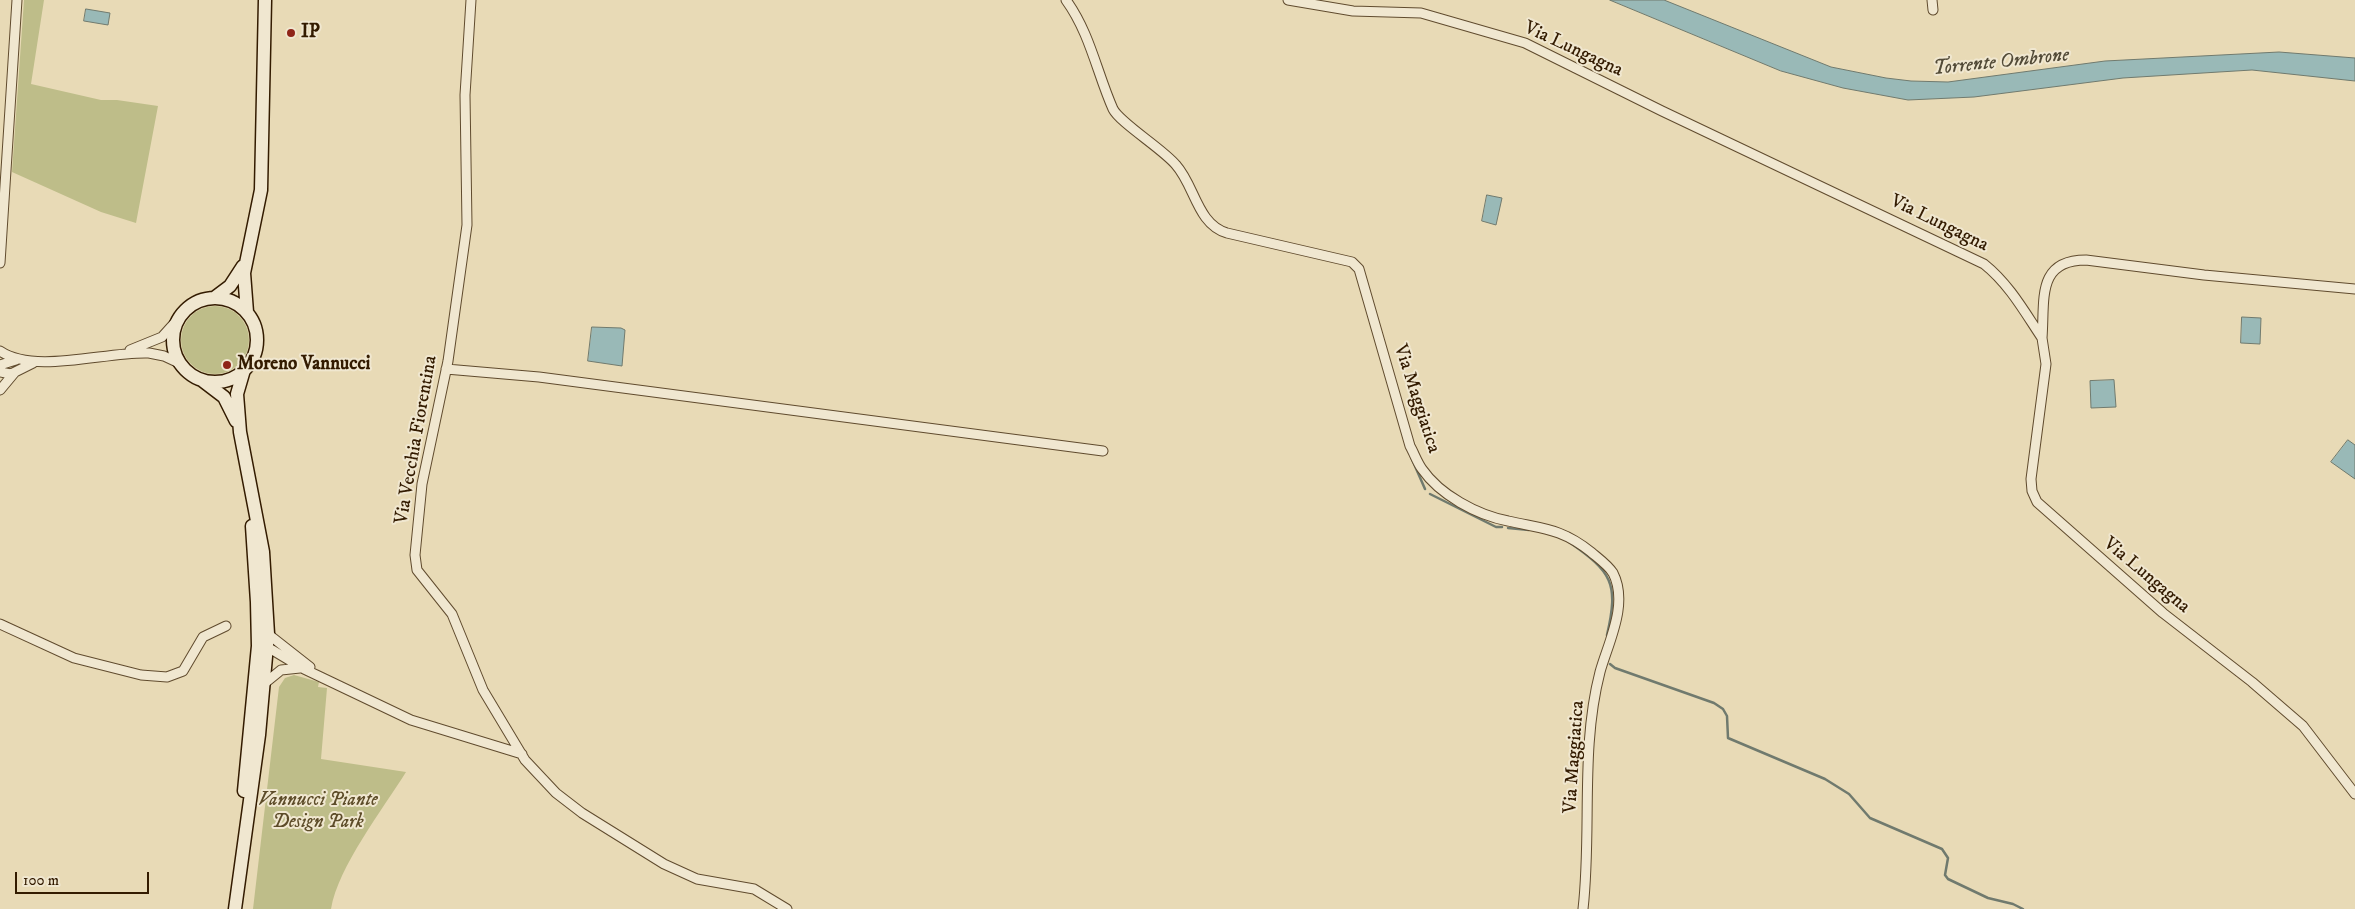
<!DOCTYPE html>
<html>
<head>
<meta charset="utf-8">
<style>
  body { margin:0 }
  #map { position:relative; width:2355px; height:909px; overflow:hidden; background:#e8dab6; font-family:"IM FELL DW Pica",serif }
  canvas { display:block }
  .scale { position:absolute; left:15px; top:872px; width:134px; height:22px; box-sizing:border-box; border:2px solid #331b00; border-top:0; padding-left:6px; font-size:15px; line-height:18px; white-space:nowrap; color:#331b00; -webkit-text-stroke:4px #f0e7d0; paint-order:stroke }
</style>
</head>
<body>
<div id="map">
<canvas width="2355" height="909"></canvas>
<div class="scale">100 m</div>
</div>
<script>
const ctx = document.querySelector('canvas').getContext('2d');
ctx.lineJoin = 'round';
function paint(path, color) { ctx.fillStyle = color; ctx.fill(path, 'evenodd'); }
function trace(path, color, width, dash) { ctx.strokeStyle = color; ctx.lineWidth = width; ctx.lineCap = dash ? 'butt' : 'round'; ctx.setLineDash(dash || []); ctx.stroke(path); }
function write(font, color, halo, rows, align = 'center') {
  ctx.font = font + ' "IM FELL DW Pica",serif'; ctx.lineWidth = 4; ctx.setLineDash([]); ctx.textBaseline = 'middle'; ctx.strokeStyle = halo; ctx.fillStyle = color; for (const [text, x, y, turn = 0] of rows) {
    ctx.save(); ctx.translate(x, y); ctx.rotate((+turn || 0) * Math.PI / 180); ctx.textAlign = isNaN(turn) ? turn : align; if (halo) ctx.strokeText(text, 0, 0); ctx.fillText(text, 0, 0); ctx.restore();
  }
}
paint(new Path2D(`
  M24 0H44L31 84 101 100H117L158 106 136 223 101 212 12 172Z
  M181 340a34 34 0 1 1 68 0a34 34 0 1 1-68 0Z
  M294 675 319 682 318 687 327 688 321 759 406 772C383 809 338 867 331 909H253L279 687 285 678Z`), '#bebd89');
const water = new Path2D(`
  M1610 0H1664L1831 67 1886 78 1911 81 1948 82 2105 61 2279 52 2355 58V81L2252 70 2219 72 2123 78 1974 97 1908 100 1843 88 1781 71Z
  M86 9 110 13 108 25 84 21Z
  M1487 195 1502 198 1496 225 1482 221Z
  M2242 317 2261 318 2260 344 2241 343Z
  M592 327 621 328 625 330 622 366 588 361Z
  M2114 380 2116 407 2091 408 2090 381Z
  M2348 440 2355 445V479L2331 462Z`);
paint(water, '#99b9b7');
trace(water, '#707a6e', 1);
trace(new Path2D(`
  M1411 457 1425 489
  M1430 494 1496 527H1502
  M1508 528 1529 530
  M1569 542C1612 572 1619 583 1607 635
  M1610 664 1615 668 1714 703 1723 709 1727 716 1728 738 1825 779 1849 794 1870 818 1942 849 1948 858 1945 875 1948 879 1988 898 2013 904 2023 909`), '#707a6e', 2.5);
const street = new Path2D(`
  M471 0 465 95 467 225 448 361 422 484 415 555 417 570 452 614 483 690 525 760 556 793 582 813 664 864 697 879 754 889 787 909
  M1066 0C1090 33 1097 73 1113 109 1120 123 1163 149 1176 165 1195 186 1197 224 1227 233L1352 262 1359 269 1410 446C1414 453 1417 462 1422 469 1440 495 1477 515 1508 521 1543 529 1561 528 1591 552 1598 558 1608 565 1613 573 1629 604 1608 643 1600 672 1580 749 1592 831 1583 909
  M1288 0 1353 11 1421 13 1525 43 1662 111 1984 264C2009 284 2024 311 2042 338L2046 364 2031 479 2032 491 2037 502 2163 613 2252 682 2303 726 2355 794
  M1932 0 1933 10
  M0 263 17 0
  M2042 338C2045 300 2036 260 2086 260L2204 275 2355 289
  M130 350 162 337 180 317
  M0 351C35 375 107 351 149 353L164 356 181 364
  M0 365 16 360
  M446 369 539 377 1103 451
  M0 372 11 374 33 363
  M0 390 15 372
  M0 624 74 658 141 675 167 677 183 671 203 637 226 626
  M268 634 310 667
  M264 645 304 669 411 720 522 754
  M265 683 281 670 300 668`);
const secondary = new Path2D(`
  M173 340a42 42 0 1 1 84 0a42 42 0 1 1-84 0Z
  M214 298 230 286 243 266
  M247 312 244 273 261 190 265 0
  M203 381 224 397 236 421
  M244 791 258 646 257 602 252 526
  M235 909 259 735 268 634 263 552 240 432 237 394 244 370`);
trace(street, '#604b2e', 11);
trace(secondary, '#331b00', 15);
trace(street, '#f0e7d0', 9);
trace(secondary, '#f0e7d0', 12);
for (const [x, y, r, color] of [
  [291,33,5,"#8f2418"],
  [227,365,5,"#8f2418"]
]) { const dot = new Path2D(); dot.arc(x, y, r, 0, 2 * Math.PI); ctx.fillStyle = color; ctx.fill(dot); trace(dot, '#f0e7d0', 2); }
write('bold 19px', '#331b00', '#f0e7d0', [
  ["IP",301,33],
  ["Moreno Vannucci",237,365]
], 'left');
write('19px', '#331b00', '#f0e7d0', [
  ["Via Lungagna",1573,50,25],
  ["Via Lungagna",1939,224,26],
  ["Via Maggiatica",1416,399,72],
  ["Via Vecchia Fiorentina",417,440,-80],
  ["Via Lungagna",2146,576,40],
  ["Via Maggiatica",1575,757,-86]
]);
write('italic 19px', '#5d4c29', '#f0e7d0', [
  ["Vannucci Piante",318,801],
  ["Design Park",318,823]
]);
write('italic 20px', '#524a37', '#f0e7d0', [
  ["Torrente Ombrone",2001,63,-6]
]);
</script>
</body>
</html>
